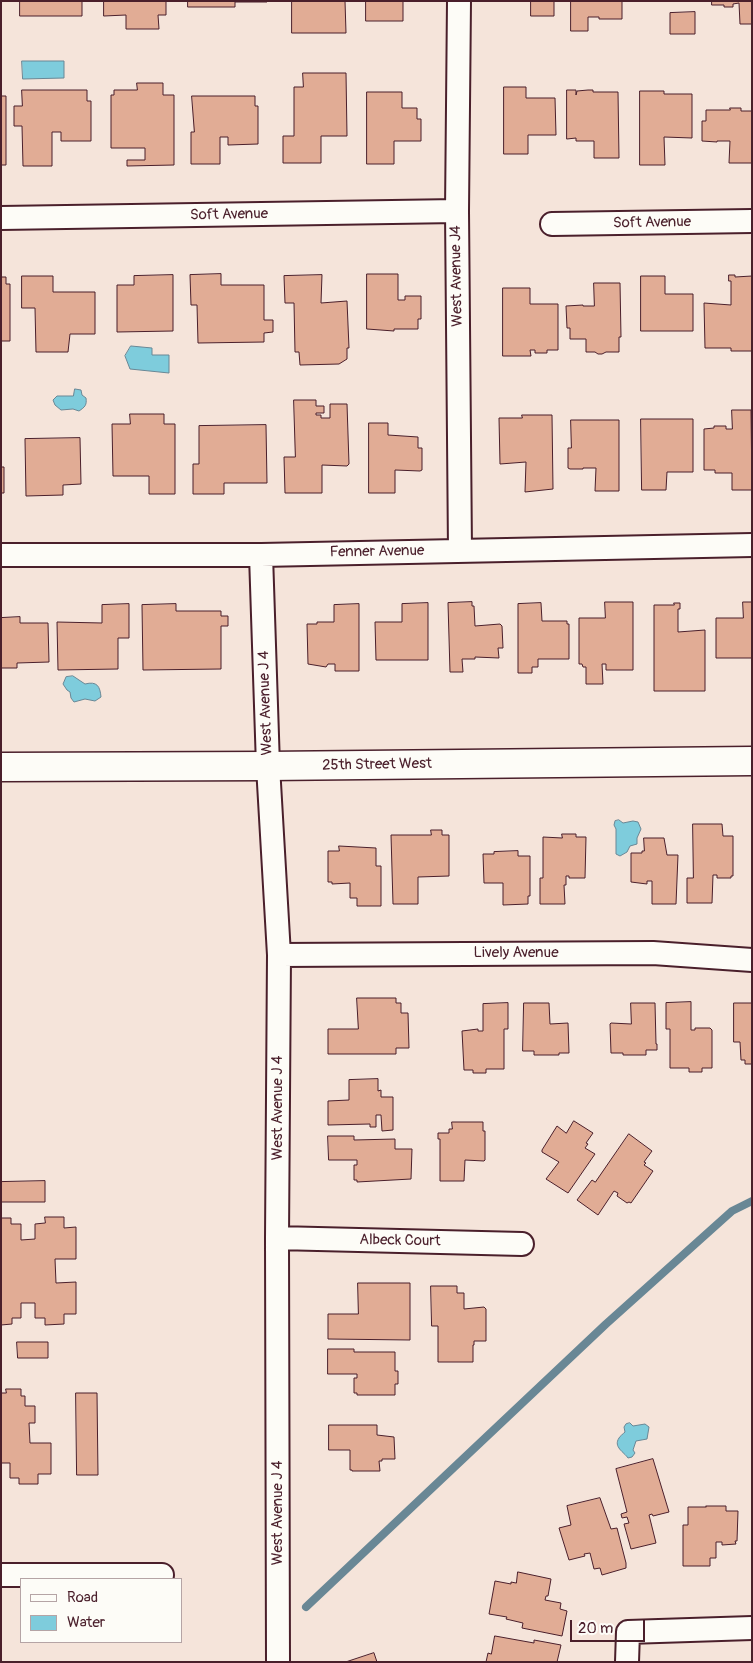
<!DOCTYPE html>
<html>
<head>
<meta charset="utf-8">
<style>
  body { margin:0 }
  #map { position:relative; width:753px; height:1663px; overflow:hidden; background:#f5e4da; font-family:Pangolin,sans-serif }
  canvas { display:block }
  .frame { position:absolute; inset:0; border:2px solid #4a1f2b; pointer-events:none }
  .legend { position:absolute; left:20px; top:1578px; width:162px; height:65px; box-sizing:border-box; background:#fdfcf7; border:1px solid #b5a4a5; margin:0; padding:6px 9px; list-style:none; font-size:15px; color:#4a1f2b }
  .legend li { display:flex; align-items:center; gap:10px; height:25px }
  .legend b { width:25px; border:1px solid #b5a4a5 }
  .scale { position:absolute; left:570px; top:1620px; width:75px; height:22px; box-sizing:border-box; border:2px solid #4a1f2b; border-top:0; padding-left:6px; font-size:15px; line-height:18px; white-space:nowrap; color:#4a1f2b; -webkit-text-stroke:4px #fdfcf7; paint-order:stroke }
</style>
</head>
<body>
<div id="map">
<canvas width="753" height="1663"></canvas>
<div class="frame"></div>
<ul class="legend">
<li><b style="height:6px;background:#fdfcf7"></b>Road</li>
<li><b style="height:14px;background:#7eccdc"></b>Water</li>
</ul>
<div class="scale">20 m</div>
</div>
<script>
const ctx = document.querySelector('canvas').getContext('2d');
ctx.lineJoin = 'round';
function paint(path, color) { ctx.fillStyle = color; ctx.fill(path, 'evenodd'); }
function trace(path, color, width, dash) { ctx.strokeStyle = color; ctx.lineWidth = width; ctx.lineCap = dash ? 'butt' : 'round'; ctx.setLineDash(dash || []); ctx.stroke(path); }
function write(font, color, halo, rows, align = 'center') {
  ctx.font = font + ' Pangolin,sans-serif'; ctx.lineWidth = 4; ctx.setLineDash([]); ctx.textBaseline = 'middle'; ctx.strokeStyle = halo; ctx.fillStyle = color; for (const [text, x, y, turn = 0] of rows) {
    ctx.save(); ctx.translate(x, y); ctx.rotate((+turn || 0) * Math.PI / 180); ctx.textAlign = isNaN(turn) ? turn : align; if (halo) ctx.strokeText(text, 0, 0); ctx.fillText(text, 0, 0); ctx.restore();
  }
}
const water = new Path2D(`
  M22 61H64V78L23 79Z
  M131 346 152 348V355H169V373L130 369 125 356Z
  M75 389 81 390 82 395 86 398C87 405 85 407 79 411L73 409 61 410 55 405 53 400 57 396H73Z
  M73 676 85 684C97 681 100 686 101 697L95 701 85 699 74 702 71 698 70 692 67 690 63 684 66 677Z
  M619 820 623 823 633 821 638 822 641 829 637 838V844L630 846 627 852 620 856 616 854V829L614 825 615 821Z
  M630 1423 633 1426 645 1424 649 1427 647 1439 636 1441 633 1450 635 1453 632 1457 628 1458C624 1452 613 1447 619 1438 620 1436 623 1434 625 1432L624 1427 626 1424Z`);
paint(water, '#7eccdc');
trace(water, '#698795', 1);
trace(new Path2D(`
  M306 1607 606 1324 732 1211 752 1201`), '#698795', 8);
const building = new Path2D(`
  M20 1H82V16H20Z
  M104 1H166V15H158L159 29H126V15L104 16Z
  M188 1H267V2H235V7H188Z
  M292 1H345L346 33H292Z
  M366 1H403V21H366Z
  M531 1H554V16H531Z
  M571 1H622V19H599V17H588V31H571Z
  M712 1H752V24H740L739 3 733 4V7H724V5H712Z
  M695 12V34H670V13Z
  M303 73H346L347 136H321V163H283V136H294V87H303Z
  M137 83H163V95H174V165L127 166V160H145V148H111V95H114V90H137Z
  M504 87H526V98H555L556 135H528V154H504Z
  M22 90H87V101H91V141H61V132H52V166H23L22 126H14V106H22Z
  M567 90H576V95L577 91 588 90H593V92H618L619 158H594V141H576V138L567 139Z
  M640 91H664V94H692V138L664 137 665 165H640Z
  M367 92H402V108H417V119H421V141H394V164H367Z
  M1 96H6V165H1Z
  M192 96H255V106H258V144L228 145V137H220V164H191V132H194Z
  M730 108H741V111H752V163H729L730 141H717V142L702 141V121H706V110H730Z
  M221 274V285H264V320H273V332L264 333V342L198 343 197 305H191L190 275Z
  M367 274H398V300H405V296H421V319H418V329H394V331L367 329Z
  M173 275V331L117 332V285H134V276Z
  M322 275 321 303 347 301 349 348H347V359L339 364 300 365 299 352H295L294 303H285L284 276Z
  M729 275H735V277L752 276V351H731V348H705L704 303 731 305V281H729Z
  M22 276H53V292H95V334H70L68 352H36L35 308H22Z
  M641 276H665V294H693V331H641Z
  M1 277H6V284H10V341H1Z
  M594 283H620L621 337H619V352H606L602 354H598L595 352H586V339H570V328H567L566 306 583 305V306H594Z
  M503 288H530V304H558V350H547V353H535V350H530L531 356H503Z
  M294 400H316V406H324V413H316V415H321V418H330V404H347L349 464 347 466 322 465V493H285L284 457H295Z
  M732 410H751L752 490H732V473H715V470H704V429L714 428V426H726V429H732Z
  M130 414H164V424H175V494H149V476H113L112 424H130Z
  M522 415H552L553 489 525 492 526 462 500 464 499 418H522Z
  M641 419H693V472H667L666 490H642Z
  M571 420H619V491H595L596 468H583V469H570L568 468V448H571Z
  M369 423H388V435L418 437V448H422V470L420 471 395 470V493H369Z
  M266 425 267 483H224V494H193V464H199V426Z
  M80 438 81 484 63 485V495L26 496 25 439Z
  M1 467H4V493H1Z
  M472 602V606H474L475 626 500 624 502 626 503 648H498L499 658 475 657V659H462L463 672H450L448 603Z
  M605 602H633V670H606V664H602L603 684H586V667H583L582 664H579V618H605Z
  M743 602H752V658H716V618H743Z
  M428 603V660H376L375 622H402V604Z
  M541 603 542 621H567V624H569V659H538V667H532V673H518V604Z
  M674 603H680V609H678V632L705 630V691H654V605H674Z
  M129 604V638H118V669L58 670 57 622 102 623V605Z
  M176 604V611H221V616H228V626H221V669L143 670 142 605Z
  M359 604V671H335V664H328L326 667 308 664 307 624H317V622H334V605Z
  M20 617V623H48L49 662 17 663V668H1V618Z
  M693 824H722L723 836H733V876H731V878H717V875H713L712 903H687V878H693Z
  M431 830H442V835H449V876L418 877V904H393L391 835H431Z
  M562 834H576V837H586L585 878H569V876H566V885H564L565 904H540V878H543V837L562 838Z
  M644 838H664L667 855H678L676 904H652V881H647V884L631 882V853H642V851H644Z
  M339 846 376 848V866H381V906H357V898H350V883L332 884V882H328V851H339Z
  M518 851V856H530V896H528V904L503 905V883H484L483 854H494V852Z
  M357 998H396V1003H401V1013H408L409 1048H396V1054H328V1029H358Z
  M691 1002V1030H695V1028H710L712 1030V1068H702V1072H689V1068H670V1029H666V1003Z
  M508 1003V1029H504V1069H486V1073H473V1070H464L462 1031 478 1029V1031H483V1004Z
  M524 1003H549L550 1024 568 1023 569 1053H559V1055H534V1051H523Z
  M631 1003H655L656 1044H657V1050H646V1055H623V1053H611L610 1024 611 1023 631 1024Z
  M734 1003H752V1064H745V1060H741L740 1042H734Z
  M378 1079V1091L381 1090V1097H393V1130L382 1131 381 1115H376V1127H370V1124L328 1125V1101L349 1100V1080Z
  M574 1121 593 1133 586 1143 588 1144 585 1148 595 1154 568 1193 546 1179 559 1162 542 1152V1150L557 1126 566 1133Z
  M452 1122H483V1131H485V1160L484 1161 465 1160 464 1181H440V1139H438V1133H449V1129H452Z
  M629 1134 652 1151 644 1162 646 1163 644 1165 653 1171 631 1203 629 1202 627 1203 617 1196 618 1193 614 1191 598 1215 577 1200 592 1180 595 1182Z
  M328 1136H354V1140L395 1139V1149H412L411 1179 357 1182V1180H354V1165H357V1160H329Z
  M45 1181V1202H1V1182Z
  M45 1217H64V1228L76 1227V1259H55L56 1283 76 1282V1314H64V1324L45 1325V1318H35V1303H21V1318H12V1324L1 1325V1218H11V1224H21V1240L35 1239V1224L45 1223Z
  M358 1283H410V1340L328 1339V1314H358Z
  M431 1286H457V1293H464V1309L484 1307 486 1309V1341H474V1345H473V1362H438V1326H432Z
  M17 1342H48V1358H18Z
  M328 1349H354V1352H395V1371H398V1384H395V1395H357V1393H354V1378H357V1374H328Z
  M6 1389H21V1396H25V1406H35V1423H29L30 1443H51V1474H38V1484H19V1478H10V1463H1V1393H6Z
  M76 1393H97L98 1475H77Z
  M329 1425H377V1435L394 1437 395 1459H382V1461H379L380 1471H352V1470H350V1450H329Z
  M653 1459 669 1512 653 1516 652 1514 649 1515 656 1543 631 1549 624 1524 629 1523 627 1517 622 1518 621 1514 627 1512 616 1469Z
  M600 1498 611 1529 617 1528 626 1563V1568L602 1575 600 1568 594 1569 590 1553 584 1554 585 1556 569 1560 559 1528 571 1525 567 1506Z
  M706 1506H726V1511H738L737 1541H735L736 1544 722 1545V1542H716V1558H710V1566H683V1525H688V1507H706Z
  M518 1572 551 1579 548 1596H546L545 1600 561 1603 560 1609 567 1611 562 1636 522 1628 523 1623 506 1619 507 1617 489 1614 495 1581 511 1584V1582L516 1583Z
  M495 1636 534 1643V1640L561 1645 557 1662H486L488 1653 491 1654Z
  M374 1653 377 1662H346Z`);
paint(building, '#e1ac95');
trace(building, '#4a1f2b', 1);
const street = new Path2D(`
  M459 1 457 211 460 551
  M1 218 457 211
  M552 224 752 221
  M1 555H261L752 545
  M261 555 268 766 279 955 277 1238 278 1662
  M279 955 653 953 752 960
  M277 1238 522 1244
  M1 1575H162
  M627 1662 628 1632 752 1628`);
const secondary = new Path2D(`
  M1 767 268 766 752 761`);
trace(street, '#4a1f2b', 26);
trace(secondary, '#4a1f2b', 31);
trace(street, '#fdfcf7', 22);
trace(secondary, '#fdfcf7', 28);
write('15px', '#4a1f2b', '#fdfcf7', [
  ["Soft Avenue",229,215,-1],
  ["Soft Avenue",652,223,-1],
  ["West Avenue J4",457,276,-91],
  ["Fenner Avenue",377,552,-1],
  ["West Avenue J 4",266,703,-92],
  ["25th Street West",377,765,-1],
  ["Lively Avenue",516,953],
  ["West Avenue J 4",278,1108,-90],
  ["Albeck Court",400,1241,1],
  ["West Avenue J 4",278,1513,-90]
]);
</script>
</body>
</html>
